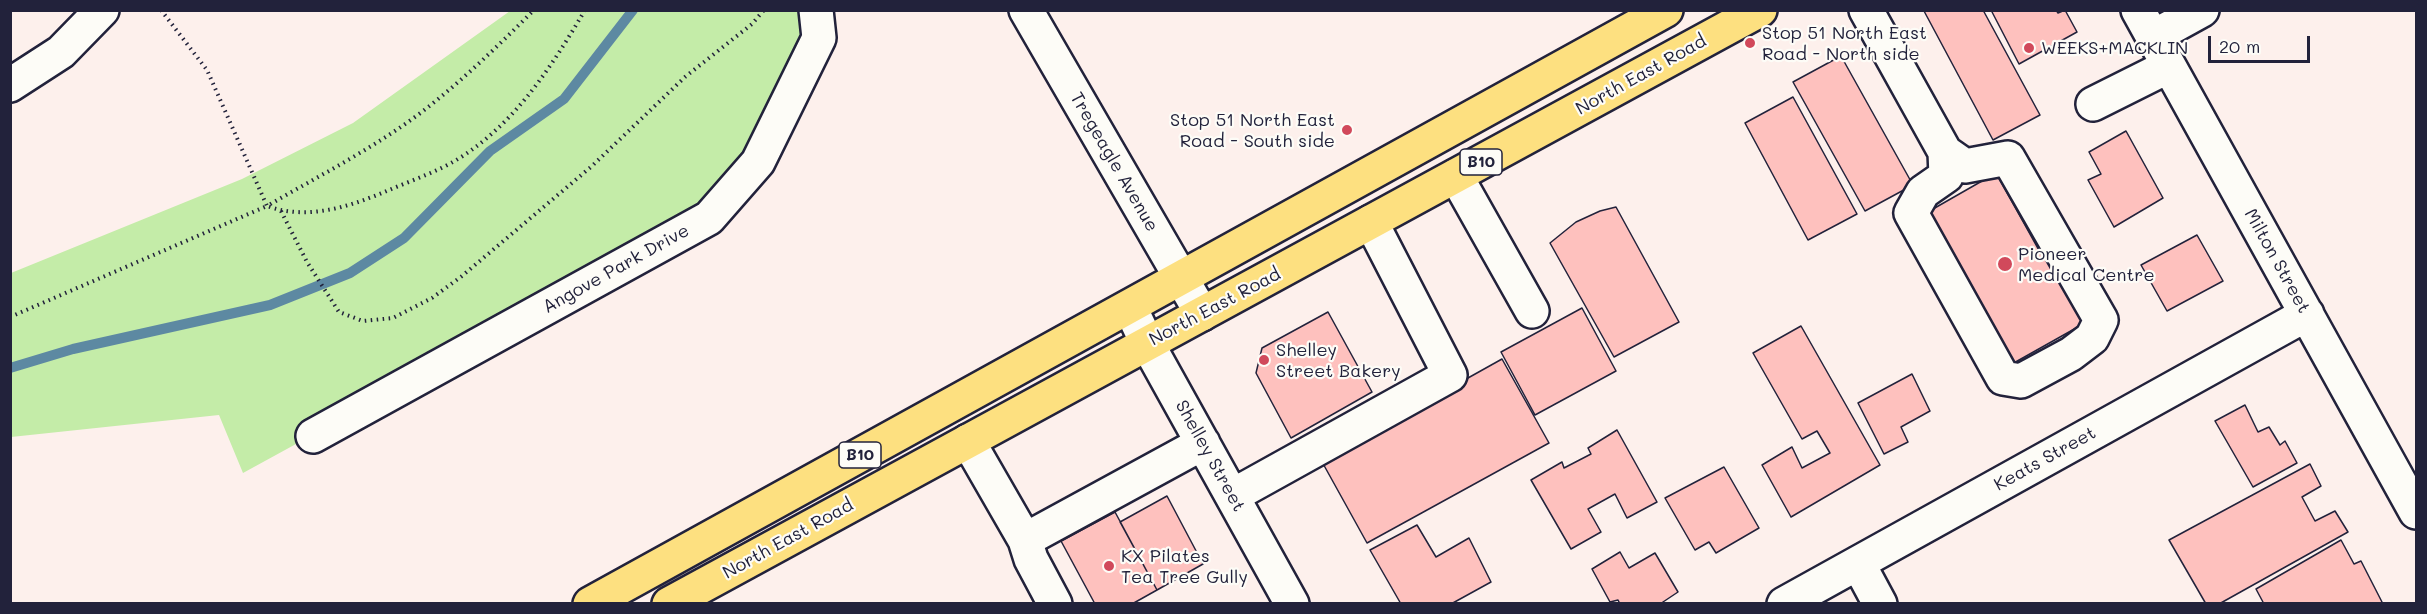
<!DOCTYPE html>
<html>
<head>
<meta charset="utf-8">
<style>
  body { margin:0 }
  #map { position:relative; width:2427px; height:614px; overflow:hidden; background:#fdf0ec; font-family:Mali,sans-serif }
  canvas { display:block }
  .frame { position:absolute; inset:0; border:12px solid #22223b; pointer-events:none }
  .scale { position:absolute; left:2208px; top:36px; width:102px; height:27px; box-sizing:border-box; border:3px solid #22223b; border-top:0; padding-left:8px; font-size:18px; line-height:21px; white-space:nowrap; color:#22223b; -webkit-text-stroke:4px #fdfcf7; paint-order:stroke }
</style>
</head>
<body>
<div id="map">
<canvas width="2427" height="614"></canvas>
<div class="frame"></div>
<div class="scale">20 m</div>
</div>
<script>
const ctx = document.querySelector('canvas').getContext('2d');
ctx.lineJoin = 'round';
function paint(path, color) { ctx.fillStyle = color; ctx.fill(path, 'evenodd'); }
function trace(path, color, width, dash) { ctx.strokeStyle = color; ctx.lineWidth = width; ctx.lineCap = dash ? 'butt' : 'round'; ctx.setLineDash(dash || []); ctx.stroke(path); }
function write(font, color, halo, rows, align = 'center') {
  ctx.font = font + ' Mali,sans-serif'; ctx.lineWidth = 4.5; ctx.setLineDash([]); ctx.textBaseline = 'middle'; ctx.strokeStyle = halo; ctx.fillStyle = color; for (const [text, x, y, turn = 0] of rows) {
    ctx.save(); ctx.translate(x, y); ctx.rotate((+turn || 0) * Math.PI / 180); ctx.textAlign = isNaN(turn) ? turn : align; if (halo) ctx.strokeText(text, 0, 0); ctx.fillText(text, 0, 0); ctx.restore();
  }
}
paint(new Path2D(`
  M510 11H816L819 38 709 218 243 473 219 415 11 437V273L242 179 353 123Z`), '#c4eca8');
trace(new Path2D(`
  M10 368 73 349 270 305 350 273 404 238 490 151 564 99 633 10`), '#5d89a2', 10);
const building = new Path2D(`
  M1983 10 2040 115 1993 140 1924 11Z
  M1991 10H2056L2058 13 2065 10 2077 32 2019 64Z
  M1841 56 1913 185 1865 211 1793 82Z
  M1793 97 1857 214 1808 240 1745 123Z
  M2126 131 2163 198 2114 227 2088 180 2101 174 2089 152Z
  M1996 173 2041 254 2048 250 2085 323 2012 364 1926 213Z
  M1616 207 1679 322 1614 357 1550 243 1576 222 1600 211Z
  M2197 235 2223 281 2167 311 2141 265Z
  M1582 308 1616 371 1535 415 1501 352Z
  M1328 312 1372 392 1291 438 1256 373 1262 348Z
  M1801 326 1880 465 1791 517 1762 465 1792 447 1802 468 1830 453 1817 431 1802 439 1753 353Z
  M1502 359 1549 443 1367 543 1321 460Z
  M1912 374 1930 411 1901 427 1908 442 1884 454 1858 403Z
  M2245 405 2258 432 2269 427 2280 445 2285 441 2297 463 2253 487 2215 421Z
  M1617 430 1657 502 1627 518 1615 494 1588 509 1601 532 1571 549 1531 480 1562 462 1564 468 1591 454 1588 448Z
  M2310 464 2321 486 2302 497 2315 521 2335 511 2348 532 2219 604H2206L2169 540Z
  M1724 467 1759 528 1716 553 1709 542 1695 550 1665 498Z
  M1167 496 1203 564 1157 590 1120 522Z
  M1115 512 1157 590 1132 604H1095L1061 541Z
  M1417 525 1436 557 1469 538 1491 582 1451 604H1401L1370 550Z
  M2341 540 2354 564 2361 561 2383 604H2264L2256 589Z
  M1620 552 1629 568 1655 553 1678 592 1660 604H1620L1618 600 1610 602 1592 569Z`);
paint(building, '#fec1be');
trace(building, '#22223b', 1.5);
const minor = new Path2D(`
  M1026 10 1202 314
  M1866 10 1945 152 1965 166 2008 158 2101 320 2092 338 2071 354 2021 381 2003 378 1911 213 1923 192 1946 176 1945 152
  M2138 10 2416 512
  M2153 37 2202 10
  M10 85 61 52 102 10
  M2093 104 2169 66
  M1456 176 1532 311
  M1130 307 1147 343 1292 604
  M313 436 709 218 758 162 819 38 816 10
  M968 441 1025 540 1203 443
  M1232 496 1450 375 1371 222
  M1025 540 1031 559 1055 604
  M1858 563 1880 604
  M1784 604 2307 314`);
const major = new Path2D(`
  M590 604 1666 10
  M669 604 1760 10`);
trace(minor, '#22223b', 38);
trace(major, '#22223b', 38);
trace(new Path2D(`
  M161 10 207 70 267 206C322 174 382 144 432 104 468 75 501 43 534 10
  M281 211 307 262 339 312 363 321 393 318 432 298 462 276 592 166 685 77 752 24 764 10
  M10 317 267 206C306 220 345 208 382 193 407 182 435 173 458 159 515 124 552 66 585 10`), '#22223b', 4, [1.5, 4.5]);
trace(minor, '#fdfcf7', 33);
trace(major, '#fde080', 33);
for (const [x, y, r, color] of [
  [1750,43,6,"#d1495b"],
  [2029,48,6,"#d1495b"],
  [1347,130,6,"#d1495b"],
  [2005,264,8,"#d1495b"],
  [1264,360,6,"#d1495b"],
  [1109,566,6,"#d1495b"]
]) { const dot = new Path2D(); dot.arc(x, y, r, 0, 2 * Math.PI); ctx.fillStyle = color; ctx.fill(dot); trace(dot, '#fdfcf7', 2); }
for (const [x, y, w] of [
  [1481,162,42],
  [860,455,42]
]) { const box = new Path2D(); box.roundRect(x - w / 2, y - 13, w, 26, 4.5); ctx.fillStyle = '#fdfcf7'; ctx.fill(box); trace(box, '#22223b', 1.5); }
write('bold 16px', '#22223b', null, [
  ["B10",1481,162],
  ["B10",860,455]
]);
write('18px', '#22223b', '#fdfcf7', [
  ["Stop 51 North East",1762,33],
  ["Road - North side",1762,54],
  ["WEEKS+MACKLIN",2041,48],
  ["Stop 51 North East",1335,120,"right"],
  ["Road - South side",1335,141,"right"],
  ["Pioneer",2018,254],
  ["Medical Centre",2018,275],
  ["Shelley",1276,350],
  ["Street Bakery",1276,371],
  ["KX Pilates",1121,556],
  ["Tea Tree Gully",1121,577]
], 'left');
write('18px', '#22223b', '#fdfcf7', [
  ["North East Road",1641,75,-29],
  ["Tregeagle Avenue",1114,162,60],
  ["Milton Street",2277,261,61],
  ["Angove Park Drive",616,269,-29],
  ["North East Road",1215,307,-28],
  ["Shelley Street",1210,456,61],
  ["Keats Street",2045,459,-29],
  ["North East Road",788,539,-29]
]);
</script>
</body>
</html>
